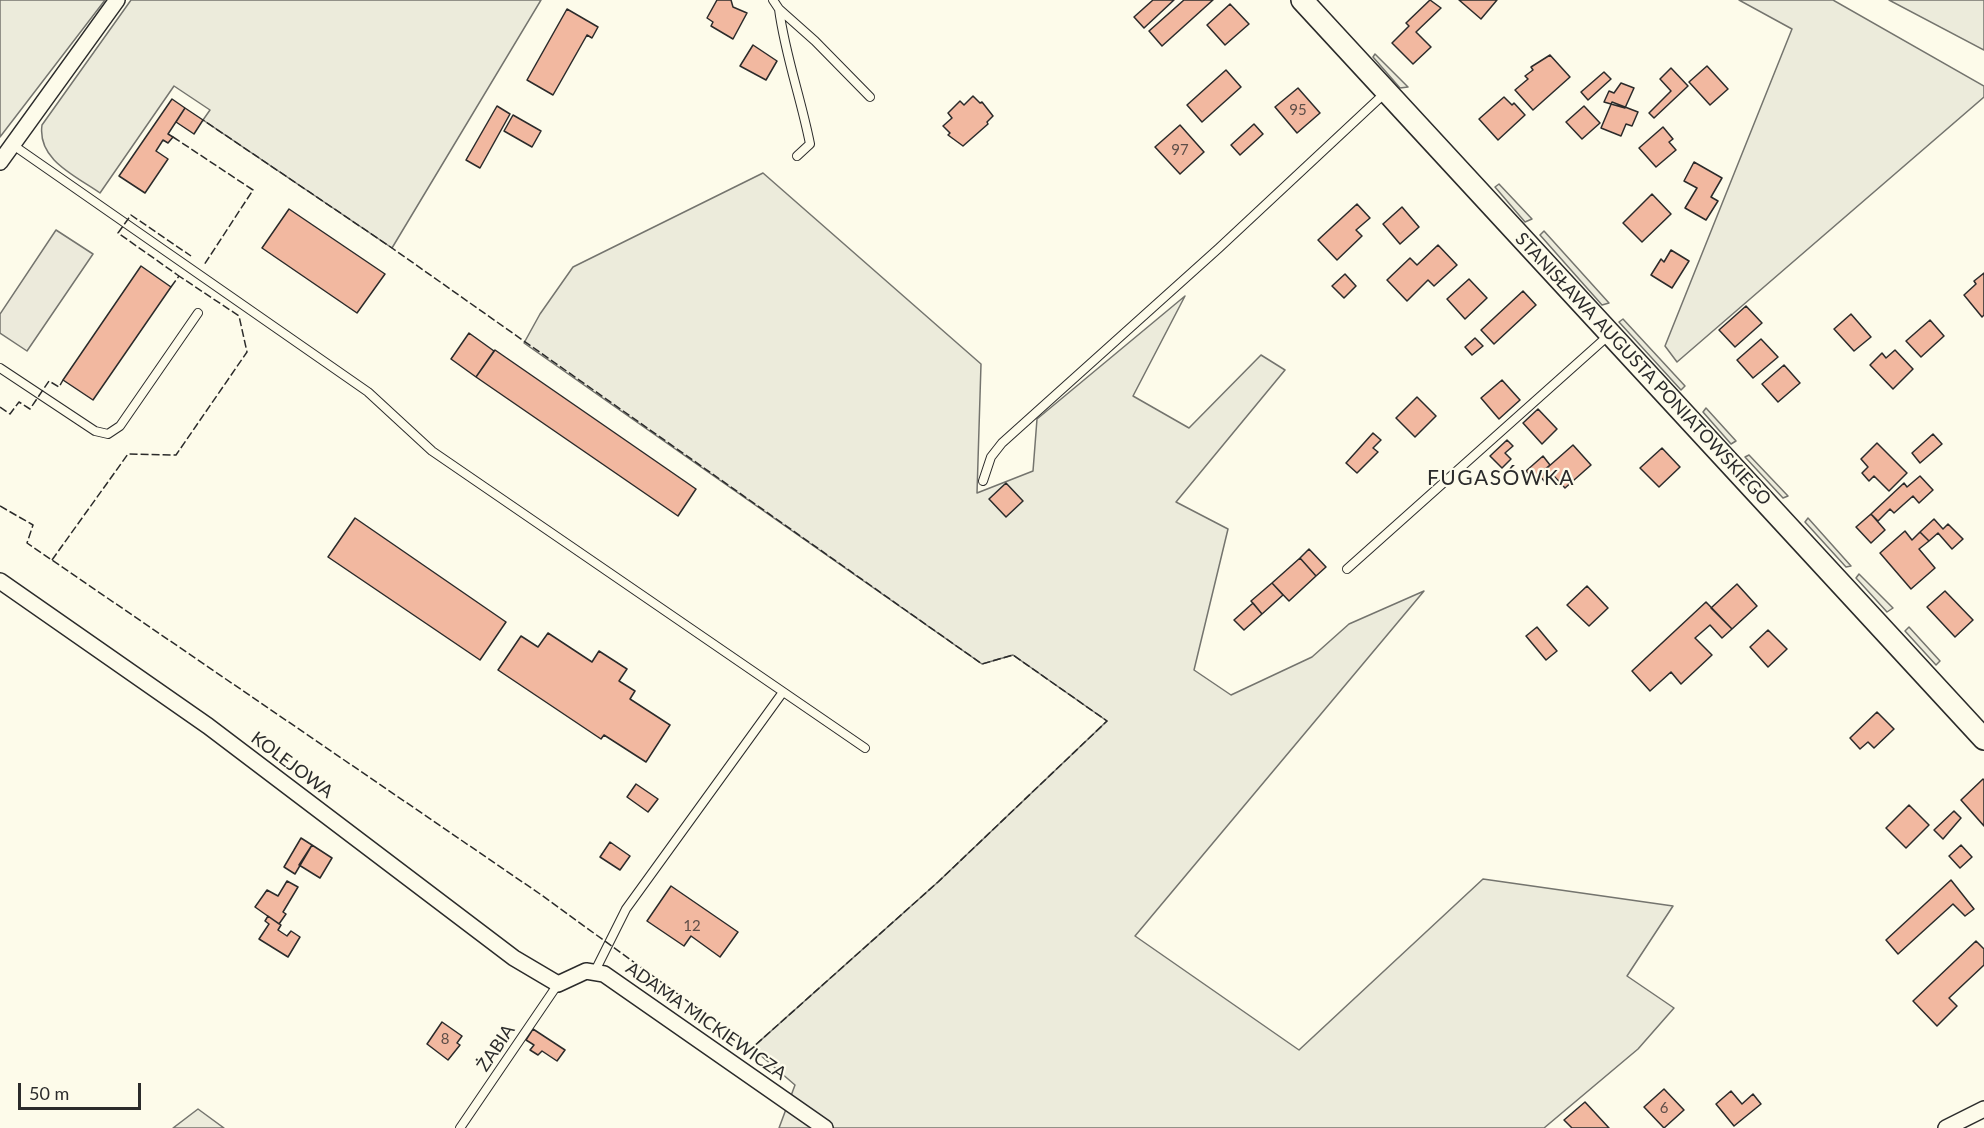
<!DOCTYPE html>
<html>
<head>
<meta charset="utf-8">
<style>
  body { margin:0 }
  #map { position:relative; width:1984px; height:1128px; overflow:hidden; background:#fdfbea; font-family:Lato,sans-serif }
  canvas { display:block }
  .scale { position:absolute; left:18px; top:1083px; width:123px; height:27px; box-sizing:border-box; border:3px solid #2b2b2b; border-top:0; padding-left:8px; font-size:18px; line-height:21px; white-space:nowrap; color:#2b2b2b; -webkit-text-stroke:4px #fdfbea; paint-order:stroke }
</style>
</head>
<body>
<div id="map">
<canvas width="1984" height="1128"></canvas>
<div class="scale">50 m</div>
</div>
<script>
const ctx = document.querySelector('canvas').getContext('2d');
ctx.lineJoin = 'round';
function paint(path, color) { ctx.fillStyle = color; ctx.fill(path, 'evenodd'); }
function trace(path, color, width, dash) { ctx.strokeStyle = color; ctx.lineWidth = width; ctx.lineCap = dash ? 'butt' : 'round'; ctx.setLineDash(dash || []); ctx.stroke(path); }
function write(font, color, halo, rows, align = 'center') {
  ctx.font = font + ' Lato,sans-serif'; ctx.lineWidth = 4.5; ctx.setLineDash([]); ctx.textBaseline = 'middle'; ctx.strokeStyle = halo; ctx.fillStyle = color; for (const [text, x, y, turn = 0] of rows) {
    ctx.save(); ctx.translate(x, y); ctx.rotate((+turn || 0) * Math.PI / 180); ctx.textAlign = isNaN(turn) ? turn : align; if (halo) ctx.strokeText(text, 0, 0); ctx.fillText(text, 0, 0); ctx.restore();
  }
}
const green = new Path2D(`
  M0 0H105L0 137Z
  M131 0H541L392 248 203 120 210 110 174 86 100 193C76 176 37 160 42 125Z
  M1739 0H1833L1984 86V97L1677 362 1665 346 1792 29Z
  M1889 0H1984V50Z
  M1375 54 1408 87 1400 88 1373 57Z
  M763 173 981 364 977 493 1033 471 1037 419 1185 296 1133 396 1189 428 1261 355 1285 370 1176 502 1228 529 1194 670 1231 695 1312 657 1349 624 1424 591 1135 936 1299 1050 1483 879 1673 906 1627 976 1674 1008 1638 1049 1544 1128H779L795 1085 752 1048 938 882 1107 721 1013 655 982 664 524 343 540 314 573 267Z
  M1499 184 1532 219 1525 222 1495 187Z
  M1544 231 1609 303 1602 305 1540 235Z
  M1623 319 1685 386 1681 390 1619 322Z
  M1706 408 1736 441 1731 444 1703 412Z
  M1749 455 1788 496 1783 498 1745 457Z
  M1808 518 1851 566 1846 567 1805 522Z
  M1859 574 1893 608 1887 612 1856 578Z
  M1909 627 1940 661 1936 665 1905 631Z
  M198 1109 224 1128H173Z`);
paint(green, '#ecebdb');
trace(green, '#74746e', 1.5);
const parking = new Path2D(`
  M56 230 93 254 27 351 0 333V314Z`);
paint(parking, '#eceadb');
trace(parking, '#74746e', 1.5);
const building = new Path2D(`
  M717 0H731L733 7 747 13 733 39 711 26 713 22 707 18Z
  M1153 0H1174L1144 28 1134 17Z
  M1184 0H1213L1162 46 1149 31Z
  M1430 0 1441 8 1416 32 1431 47 1413 64 1392 43 1409 26 1406 23Z
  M1459 0H1497L1481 19Z
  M1230 4 1249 24 1225 45 1207 25Z
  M567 9 598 27 592 38 587 35 553 95 527 80Z
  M753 45 777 61 766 80 740 66Z
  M1550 55 1570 77 1533 110 1515 90 1528 79 1525 76 1533 70 1531 67Z
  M1707 66 1728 89 1710 105 1689 82Z
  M1671 68 1688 86 1654 118 1649 113 1671 91 1660 79Z
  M1226 70 1241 87 1202 122 1187 105Z
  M1604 72 1611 79 1588 100 1581 92Z
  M1621 83 1634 88 1625 108 1604 102 1609 91 1614 93Z
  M1298 88 1320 113 1297 133 1275 107Z
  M973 96 980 103 982 102 993 116 987 122 988 124 963 146 948 135 950 133 943 126 952 118 948 113 960 101 964 105Z
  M1504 97 1512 105 1514 103 1525 115 1498 140 1479 119Z
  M172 99 185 108 168 134 173 137 168 143 163 140 156 151 168 159 145 193 119 176Z
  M1612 102 1638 112 1632 126 1626 124 1621 136 1601 128Z
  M497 106 510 114 480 168 466 160Z
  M1584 106 1600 123 1582 139 1566 122Z
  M185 108 203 120 194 134 176 122Z
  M513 115 541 131 532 147 504 131Z
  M1254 124 1263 134 1240 155 1231 145Z
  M1180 125 1204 152 1180 174 1155 147Z
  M1663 127 1673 139 1669 142 1676 150 1656 167 1639 148Z
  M1694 162 1722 178 1711 197 1718 201 1706 220 1685 208 1697 188 1684 181Z
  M1652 194 1671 214 1642 242 1623 223Z
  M1357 204 1370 218 1356 230 1362 236 1337 260 1318 240Z
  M1402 207 1419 227 1400 244 1383 224Z
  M289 209 385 274 357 313 262 248Z
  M1438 245 1457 265 1434 286 1428 280 1407 301 1387 280 1410 258 1417 265Z
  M1671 250 1689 261 1672 288 1651 275 1661 259 1664 262Z
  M141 266 171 287 93 400 63 380Z
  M1984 273V315L1982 317 1964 295 1976 284 1974 281Z
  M1345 274 1356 286 1344 298 1332 286Z
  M1469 279 1487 298 1465 319 1447 299Z
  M1523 291 1536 305 1494 344 1481 330Z
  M1746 306 1762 323 1735 347 1719 330Z
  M1851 314 1871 337 1854 351 1834 329Z
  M1930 320 1944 336 1921 357 1906 341Z
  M469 333 494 351 476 377 451 359Z
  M1475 338 1483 346 1472 355 1465 347Z
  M1761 339 1778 357 1753 378 1737 360Z
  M495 350 696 489 678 516 476 377Z
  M1895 350 1913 369 1893 389 1870 365 1882 353 1886 358Z
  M1784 365 1800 383 1778 402 1762 384Z
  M1502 380 1520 400 1499 419 1481 398Z
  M1417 397 1436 416 1415 437 1396 418Z
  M1538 409 1557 429 1542 444 1523 423Z
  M1373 433 1381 440 1373 448 1378 452 1357 473 1346 463Z
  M1933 434 1942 444 1920 463 1912 453Z
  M1507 440 1513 446 1505 453 1511 459 1502 468 1490 456Z
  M1877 443 1907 473 1889 491 1874 476 1869 481 1862 473 1868 467 1861 459Z
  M1573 445 1591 465 1565 488 1553 475 1545 482 1539 475Z
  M1662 448 1680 467 1659 487 1640 468Z
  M1543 456 1550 465 1533 479 1526 471Z
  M1920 476 1933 490 1919 503 1913 496 1894 513 1890 509 1878 521 1871 514 1904 483 1907 487Z
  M1006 483 1023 501 1006 517 989 499Z
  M1871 514 1885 530 1871 543 1856 527Z
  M355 518 506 622 480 660 328 557Z
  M1934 519 1943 529 1948 524 1963 539 1952 549 1938 533 1929 541 1920 532Z
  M1905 531 1912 540 1920 532 1929 541 1919 549 1935 568 1911 589 1880 553Z
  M1309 549 1326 567 1316 576 1300 558Z
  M1300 558 1316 576 1289 601 1272 583Z
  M1272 583 1283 595 1262 614 1251 601Z
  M1737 584 1757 606 1732 629 1711 608Z
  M1587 586 1608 608 1589 626 1567 605Z
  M1945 591 1973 620 1955 637 1927 607Z
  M1706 602 1732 629 1722 638 1710 625 1695 638 1712 655 1681 684 1671 672 1650 691 1632 671Z
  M1253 603 1262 614 1244 630 1234 620Z
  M1537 627 1557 651 1546 660 1526 636Z
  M1768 630 1787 649 1768 667 1750 647Z
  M548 633 592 662 599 651 627 669 619 681 635 691 630 699 670 725 646 762 604 735 601 739 498 670 521 636 538 647Z
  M1877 712 1894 729 1874 748 1868 742 1860 749 1850 738Z
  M1983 779 1984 780V826L1961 800Z
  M636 784 658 799 648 812 627 797Z
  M1909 805 1929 825 1906 848 1886 828Z
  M1954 811 1961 818 1943 839 1934 830Z
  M301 838 312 845 295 874 284 867Z
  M610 842 630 856 620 870 600 857Z
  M312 845 332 858 320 878 299 865Z
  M1961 845 1972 857 1960 868 1949 856Z
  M1951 880 1974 909 1965 916 1953 904 1898 954 1886 940Z
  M287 881 298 887 283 912 286 914 279 924 255 907 267 890 278 896Z
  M671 886 738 932 720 957 691 936 684 946 647 921Z
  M268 916 281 925 278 930 287 936 291 931 300 937 288 957 259 939 269 924 265 921Z
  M1976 941 1984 949V965L1949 998 1957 1006 1937 1026 1913 1001Z
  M442 1022 462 1036 457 1043 460 1045 448 1060 427 1044Z
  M533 1029 565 1050 557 1061 542 1051 538 1055 530 1050 534 1045 526 1040Z
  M1664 1089 1684 1110 1664 1128 1644 1107Z
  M1731 1091 1742 1104 1753 1094 1761 1104 1734 1126 1716 1104Z
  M1585 1102 1609 1128H1572L1564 1120Z`);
paint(building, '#f2b8a0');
trace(building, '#2b2b2b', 1.5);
const lane = new Path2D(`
  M773 0 779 9 815 41 870 97
  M779 9C785 55 801 98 810 144L797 156
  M13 145 368 392 432 451 865 748
  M0 368 95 431 108 434 120 426 198 313
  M983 481 991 457 1002 443 1219 248 1385 93
  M1347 569 1609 335
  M595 971 626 909 783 692
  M460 1128 558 984`);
const street = new Path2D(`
  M0 162 117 0
  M0 581 208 726 514 958 558 984 586 971 604 974 825 1128
  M1946 1128 1984 1109`);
const secondary = new Path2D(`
  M1302 0 1984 739`);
trace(lane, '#2b2b2b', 10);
trace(street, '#2b2b2b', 18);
trace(secondary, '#2b2b2b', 24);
trace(lane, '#fdfbea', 8);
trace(street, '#fdfbea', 15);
trace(secondary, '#fdfbea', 21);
trace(new Path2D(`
  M173 137 253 190 204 265
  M171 287 179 276 118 233 131 215 191 256
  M0 407 10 414 19 402 30 409 49 381 59 387 63 380
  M0 506 33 525 27 543 540 894 752 1048 938 882 1107 721 1013 655 982 664 392 248 203 120
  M52 560 128 454 176 455 247 352 239 316 179 276`), '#2b2b2b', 1.5, [8, 3]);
write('15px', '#5d4e48', null, [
  ["95",1298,110],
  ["97",1180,150],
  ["12",692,926],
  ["8",445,1039],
  ["6",1664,1108]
]);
write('18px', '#2b2b2b', '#fdfbea', [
  ["STANISŁAWA AUGUSTA PONIATOWSKIEGO",1643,369,47],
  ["KOLEJOWA",292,765,37],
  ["ADAMA MICKIEWICZA",706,1021,35],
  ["ŻABIA",496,1048,-56]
]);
ctx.letterSpacing = '1.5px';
write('21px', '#2b2b2b', '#fdfbea', [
  ["FUGASÓWKA",1501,478]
]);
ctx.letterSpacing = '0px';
</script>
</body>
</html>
